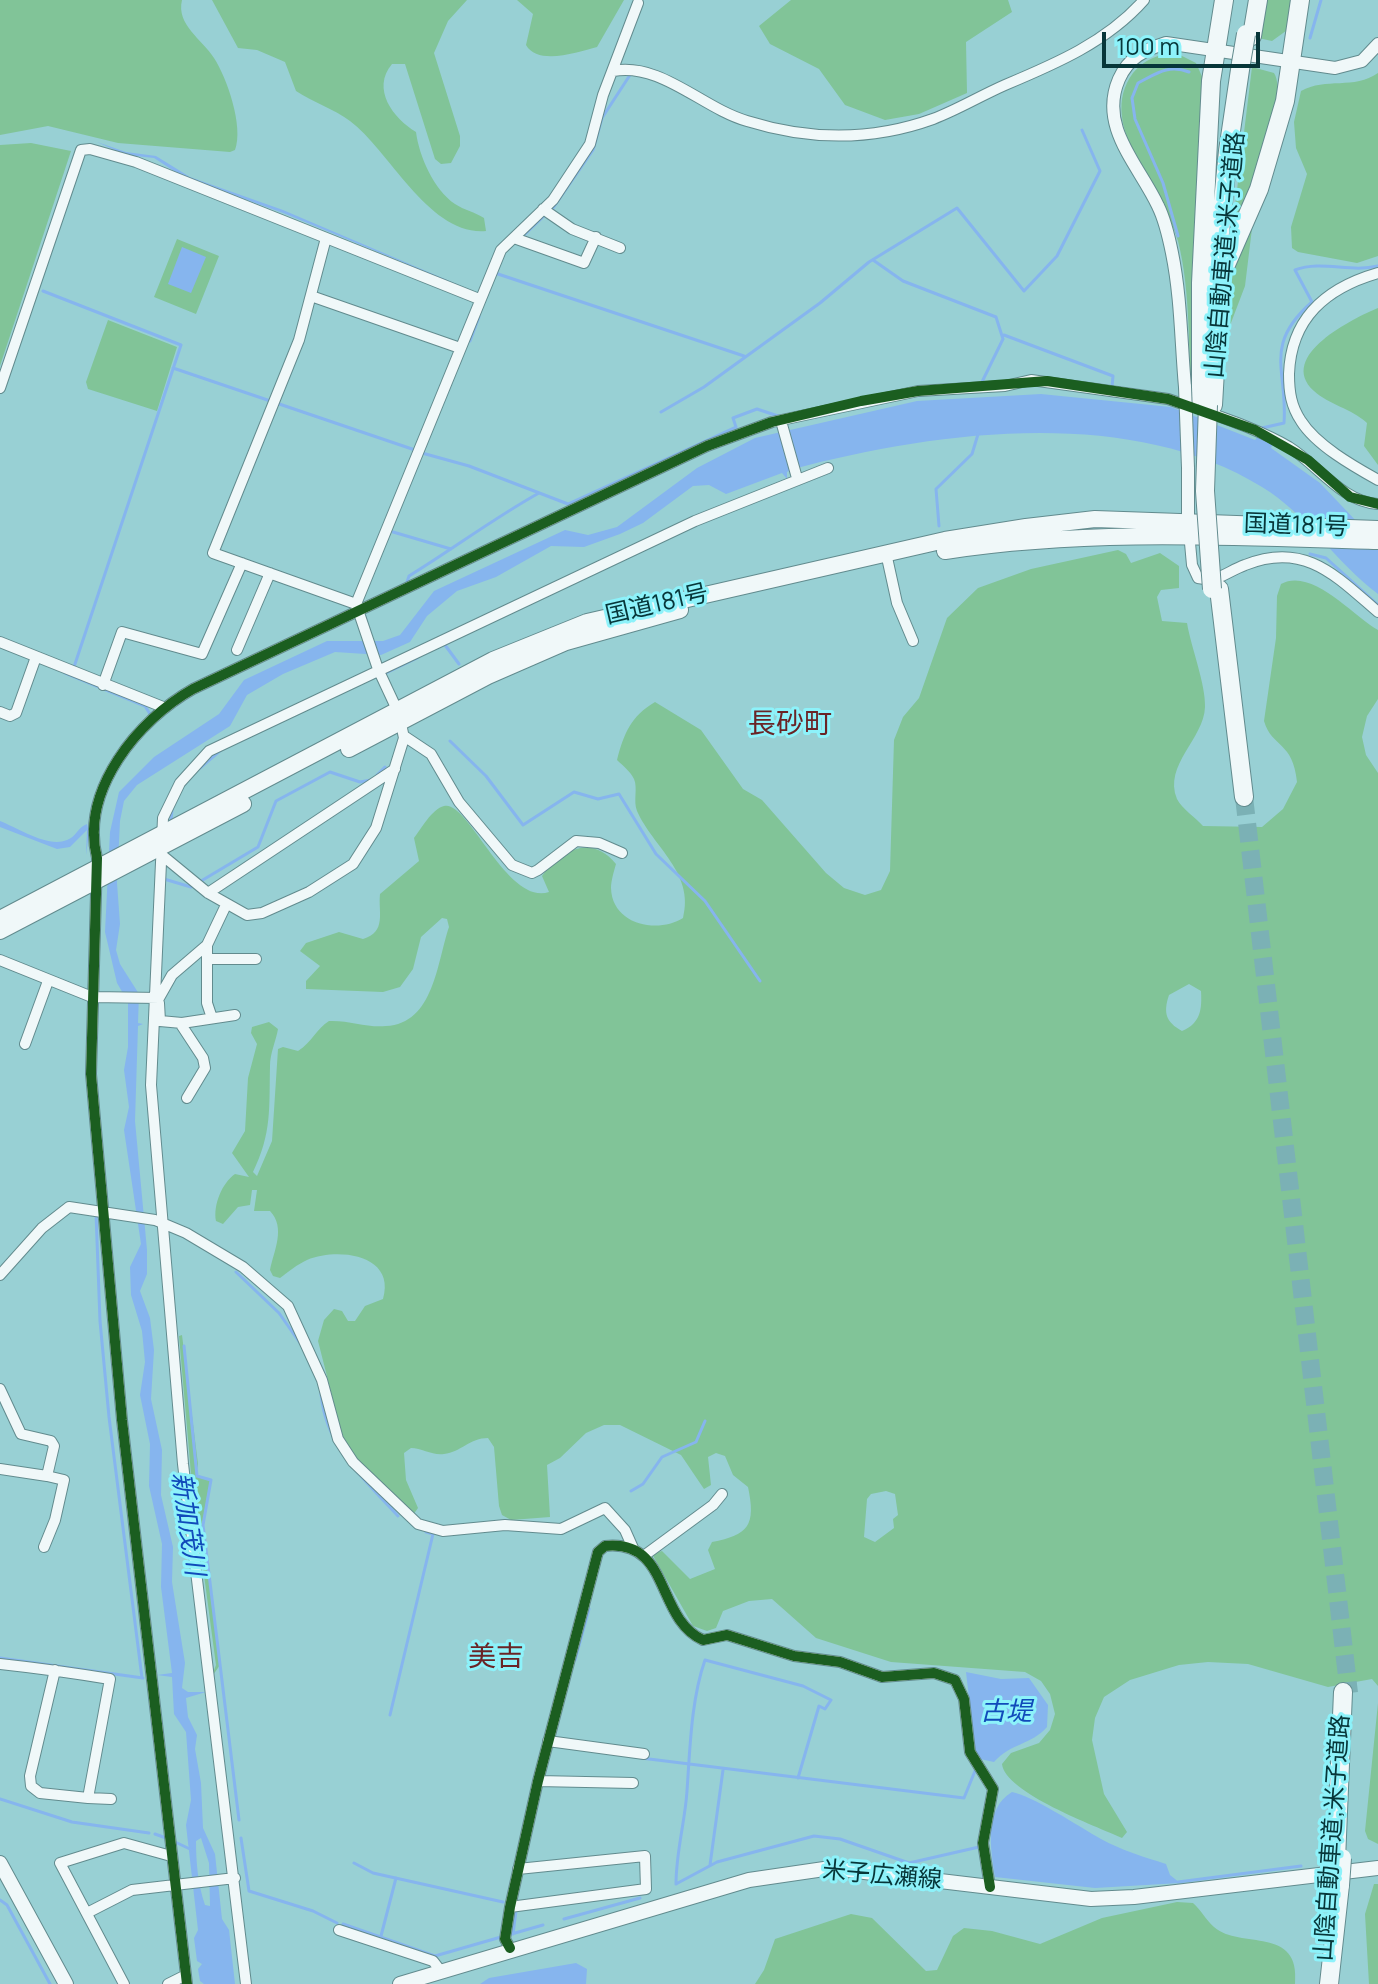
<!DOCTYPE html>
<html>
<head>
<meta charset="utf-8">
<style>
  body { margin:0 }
  #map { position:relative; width:1378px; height:1984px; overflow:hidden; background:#98d0d4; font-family:Manrope,sans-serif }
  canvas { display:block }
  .scale { position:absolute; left:1102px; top:32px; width:158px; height:36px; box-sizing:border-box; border:4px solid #073639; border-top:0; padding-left:10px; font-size:24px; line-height:28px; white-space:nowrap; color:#073639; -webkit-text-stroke:6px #8df2fa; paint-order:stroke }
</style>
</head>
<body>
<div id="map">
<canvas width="1378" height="1984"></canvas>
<div class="scale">100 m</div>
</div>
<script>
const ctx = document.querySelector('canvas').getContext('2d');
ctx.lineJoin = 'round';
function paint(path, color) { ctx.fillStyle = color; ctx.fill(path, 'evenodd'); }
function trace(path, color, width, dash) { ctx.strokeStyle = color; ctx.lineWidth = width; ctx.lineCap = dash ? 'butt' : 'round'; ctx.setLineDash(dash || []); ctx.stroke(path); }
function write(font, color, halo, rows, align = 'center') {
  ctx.font = font + ' Manrope,"Noto Sans JP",sans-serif'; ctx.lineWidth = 6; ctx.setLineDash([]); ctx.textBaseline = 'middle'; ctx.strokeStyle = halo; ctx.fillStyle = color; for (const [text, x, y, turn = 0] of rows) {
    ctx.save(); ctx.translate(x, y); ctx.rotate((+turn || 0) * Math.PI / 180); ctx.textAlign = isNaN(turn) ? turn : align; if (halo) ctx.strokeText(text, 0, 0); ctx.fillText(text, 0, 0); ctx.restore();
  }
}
paint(new Path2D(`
  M0 0H182C176 25 202 39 214 58 227 78 244 127 235 150L230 152 118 143 48 126 0 135Z
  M212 0H467L448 21 434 53 460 136V146L451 163 441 164 435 159 405 64H392C371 89 393 118 416 132 419 156 434 190 455 204 464 210 475 212 484 218L486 231C429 236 390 151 350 121 334 109 313 102 296 91L285 62 257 50 238 48Z
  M517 0H624L597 47C578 52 538 66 526 45L533 14Z
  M791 0H1008L1012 12 966 42 967 93 919 114 885 120 845 105 819 69 770 44 759 26Z
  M1264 0H1293L1290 28 1272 41 1258 38Z
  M1176 53 1196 63 1204 81 1196 407 1192 405C1188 352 1191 292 1178 241 1165 190 1094 126 1133 73 1143 60 1160 53 1176 53Z
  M1252 67 1274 73C1291 100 1245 201 1232 231Z
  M1378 73V256L1357 263 1298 252 1292 248 1291 227 1307 174 1296 148 1294 122 1301 91C1326 77 1354 90 1378 73Z
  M31 143 71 151 0 366V145Z
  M1254 212 1245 286 1226 336 1232 277Z
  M177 239 219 256 196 314 154 297Z
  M1378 308V465L1364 446 1367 423C1351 408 1329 405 1314 391 1276 356 1354 318 1378 308Z
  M108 320 177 347 157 411 88 389 86 382Z
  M1118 550 1126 554 1131 563 1160 553 1179 566V588L1161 590 1157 597 1162 621 1187 623C1191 647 1206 685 1205 707 1204 739 1163 765 1177 799 1182 809 1196 818 1203 826L1262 827 1283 809 1297 782C1293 741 1272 748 1264 721L1276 638 1277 596 1281 584C1312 567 1353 616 1378 630V699L1367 716 1362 737 1366 755 1378 773V1686L1372 1679 1328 1687 1248 1664 1208 1662 1179 1665 1130 1680 1104 1697 1095 1718 1092 1740 1104 1794 1127 1832 1122 1838C1096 1826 1005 1793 1002 1764L1011 1753 1039 1743 1050 1730 1055 1714 1050 1694 1041 1681 1025 1672 891 1662 816 1638 772 1599 749 1601 723 1611 716 1628 707 1631 693 1626 652 1554 662 1551 690 1579 715 1569 708 1550 712 1542C749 1535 756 1525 748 1487L733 1475 725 1456 716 1453 708 1457 711 1485 704 1489 681 1455 620 1425H604L586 1433 560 1458 547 1465 550 1517 511 1520 502 1515 499 1506 494 1447 488 1438C470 1438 461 1452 444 1454 433 1456 422 1448 411 1448L404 1453 406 1480 418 1508 413 1515 405 1511 349 1451 343 1439 318 1341 324 1320 334 1309 342 1311 348 1321H355L365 1306 383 1299C396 1255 339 1247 307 1260 298 1264 288 1272 280 1278L273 1276 270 1270C274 1250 286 1228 270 1211H254L257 1190H252L250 1205 238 1207 223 1224 216 1221C213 1205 222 1183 235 1174L249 1177 232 1153 245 1131 248 1078 257 1044 251 1033 252 1027 269 1022 278 1029C276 1041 270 1053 270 1066 269 1108 272 1133 253 1172L257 1176 272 1141 278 1049 283 1047 298 1051C312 1042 317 1028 329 1021 349 1020 367 1028 386 1026 434 1024 437 962 449 927L447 919 442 918 421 937 413 969 400 987 383 992 306 989V981L320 966 300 951 306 943 339 932 363 939C387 932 378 912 380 894L419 861 414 838C421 829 432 809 444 806 468 799 507 906 549 892L542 876C562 849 592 834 616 864 614 871 611 881 611 888 612 925 658 934 683 918 695 873 653 847 637 811 633 801 638 788 634 779 631 772 622 765 617 760 624 733 631 716 655 702L701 730 743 789 762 800 826 873 844 888 865 895 881 890 890 871 894 740 903 717 919 698 947 618 978 588 1031 569ZM1189 984 1201 991C1202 1009 1201 1023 1182 1031 1166 1022 1163 1013 1169 995ZM886 1491 895 1494 898 1515 893 1519 894 1528 875 1542 864 1537 867 1499 871 1494Z
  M182 1335 198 1464 196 1476 210 1481 202 1525 220 1665 211 1678 216 1665 192 1485 179 1336Z
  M1378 1703V1844L1368 1839 1365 1831Z
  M1374 1884H1378V1984H1369L1365 1914Z
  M1177 1902 1193 1903C1201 1910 1206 1920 1214 1927 1240 1950 1301 1925 1295 1984H755L764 1970 775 1939 851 1914 872 1918 926 1971 937 1970 953 1936 964 1928 992 1931 1040 1944 1102 1918Z`), '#81c498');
paint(new Path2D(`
  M97 142 126 152 156 156 190 177 283 210 473 291 283 213 183 177 154 158 126 155Z
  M182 247 206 257 191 293 168 284Z
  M1041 394 1171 407 1255 440 1261 433 1274 441 1271 448 1320 483 1378 544V594C1335 562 1307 514 1262 487 1130 405 936 431 793 469L787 472V479L782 473 726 494 709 485 693 486 643 523 620 534 584 547 551 546 496 577 457 591 427 616 410 642 381 655 335 652 283 674 247 695 230 726 137 785 124 801 120 821 117 883 120 924 116 950 120 964 139 994 138 1023 143 1024 138 1026 135 1121 147 1250V1274L140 1291 150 1318 154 1350 151 1399 162 1450 161 1495 173 1547 172 1582 185 1663 182 1688 188 1692H206L186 1698 188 1717 197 1735 195 1749 201 1783 203 1828 215 1854 222 1919 229 1930 235 1984H204L200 1981 198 1969 202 1964 197 1961 194 1938 198 1930 186 1825 191 1800 186 1732 174 1714 172 1677 157 1675 172 1673 161 1587 162 1544 149 1486 150 1444 140 1395 145 1362 142 1331 131 1295 130 1267 141 1244 124 1130 129 1107 124 1070 128 1047V1002L117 983 105 932 110 832 119 792 154 757 219 714 244 680 327 641H383L400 635 434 591 565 530 588 535 617 527 697 468 755 438 917 401ZM201 1838 209 1863 210 1906 205 1905C198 1885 196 1862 196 1841Z
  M91 819 86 855 87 830 70 847 57 849 0 827V821C20 829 48 848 67 840 76 837 78 827 87 824L88 828Z
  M966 1672 1001 1679 1029 1678 1048 1705 1047 1727C1031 1745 1011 1743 994 1762L980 1759 975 1751Z
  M1012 1792C1031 1795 1080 1827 1101 1839 1121 1850 1144 1857 1166 1864L1170 1875 1180 1883 1095 1888 995 1877C991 1850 983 1809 1012 1792Z
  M576 1963 587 1969 586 1984H480L489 1978Z`), '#86b5ee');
trace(new Path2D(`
  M1310 38 1321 0
  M551 211 593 150 602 118 630 75
  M1178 236 1163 183 1135 119 1132 98 1138 83C1156 74 1168 64 1189 72
  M521 238 544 216
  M873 260 903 281 996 317 1003 339 981 384
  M495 273 744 356
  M43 291 181 345 74 667
  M1004 335 1113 376 1112 387
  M470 341 479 317
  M173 368 415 450
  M661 412 704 387 820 303 869 262 957 208 1024 291 1057 256 1100 171 1082 130
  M1262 428 1284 423C1288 370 1262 346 1312 302L1295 270C1322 260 1350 273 1378 266
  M422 453 469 466 568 504 736 427 733 418 757 409 778 416
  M939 526 936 489 972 454 979 431
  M393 532 451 549
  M1310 554 1326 558 1378 605
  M407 582 409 576C453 549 494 518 539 493
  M445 645 459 664
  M65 673 145 706 150 714
  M384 674 417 658
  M450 741 486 776 523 825 574 792 598 799 619 794 656 854 705 901 760 981
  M200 768 222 749
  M377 775 385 767
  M171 820 172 810
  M164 879 191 887 258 847 276 801 330 772 360 782 371 780
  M96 1213 100 1321 109 1417 142 1678
  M236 1272 279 1313 300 1343
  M184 1346 197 1476 211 1480 203 1525 239 1820
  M321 1394C327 1450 363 1477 398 1516
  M631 1491 643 1484 662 1457 696 1442 705 1421
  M0 1658 143 1678
  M575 1660 589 1609
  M390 1715 433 1534 426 1532
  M641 1758 964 1798 975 1771
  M0 1799 72 1822 149 1833
  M155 1834 166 1838
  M241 1838 249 1891 313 1911 337 1923
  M173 1841 192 1850
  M354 1863 373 1873 503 1902
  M710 1865 723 1770
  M1178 1882 1301 1866
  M676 1884 717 1862 814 1836 840 1839 909 1863 979 1847
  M676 1884C676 1852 685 1822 687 1791 690 1749 691 1700 705 1660L803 1686 831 1700 825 1709 819 1706 798 1778
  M0 1900 7 1905 50 1984
  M564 1919 640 1898
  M343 1924 435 1956 501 1937
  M513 1934 516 1911
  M508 1935 543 1925
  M381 1936 396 1878`), '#86b5ee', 3);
trace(new Path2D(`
  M1244 797 1349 1693`), '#7bb1b5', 18, [18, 9]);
const minor = new Path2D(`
  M613 71C661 62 702 108 747 121 808 140 872 141 933 119 957 110 980 96 1005 85 1055 64 1107 42 1144 0
  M543 209 572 229 620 248
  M326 238 299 340 213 553 356 604
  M514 238 584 263 596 237
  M1378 273C1326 288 1291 318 1289 374 1289 392 1291 406 1301 421 1316 445 1353 466 1378 480
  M311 296 460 348
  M0 388 81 150 90 149 136 162 479 299
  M1207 412C1235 422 1263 432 1289 447 1318 465 1342 502 1378 504
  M781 421 797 478
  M1189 532 1192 565 1198 578C1220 582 1226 572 1245 565 1305 541 1336 576 1378 612
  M886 553 897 603 913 641
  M0 642 163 707
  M237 650 270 573
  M103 685 122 632 202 654 242 563
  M0 712 10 716 16 713 36 657
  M404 736 431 754 459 802 512 865 532 873 538 870 576 841 599 843 622 853
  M163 856 208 893 247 915 262 913 309 892 353 864 376 828 404 738 399 714 378 669 356 604 501 250 553 200 590 144 603 95 638 3
  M208 893 395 769
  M207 945V1003L212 1018
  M208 959H256
  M0 960 92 997 159 998 172 975 207 945 226 905
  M159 1003 160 1021 182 1023 235 1015
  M180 1023 203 1058 205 1068 187 1098
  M25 1044 48 981
  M0 1275 42 1228 69 1207 155 1220 186 1233 243 1267 288 1306 322 1380 338 1439 353 1462 418 1524 443 1531 505 1525 561 1529 605 1508 625 1530 633 1548
  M0 1389 21 1434 51 1441 54 1446 47 1476 64 1480 55 1520 44 1547
  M0 1469 47 1476
  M645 1555 713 1505 722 1494
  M0 1664C37 1668 73 1673 110 1679L88 1798 40 1793 31 1786 30 1776 55 1670
  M548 1741 644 1754
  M538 1781 633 1783
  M88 1798 111 1799
  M510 1907 646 1889 645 1856 518 1869
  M87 1913 132 1890 235 1878
  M339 1930 433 1961 440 1970
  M510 1948 505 1939 510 1907 538 1781 598 1552 605 1546C671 1539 655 1618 703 1640L727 1635 794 1656 840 1662 882 1677 934 1673 955 1680 964 1699 970 1752 993 1789 983 1843 990 1887
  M124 1984 60 1863 124 1843 171 1856
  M168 1984 186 1975
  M187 1984 122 1420 91 1074 97 858C80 790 138 720 193 689L707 446 772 422 918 391 1005 386 1031 380 1168 399 1191 407
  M246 1984 183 1464 151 1085 163 818 180 783 209 751 695 521 828 468`);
const tertiary = new Path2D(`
  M1185 387C1181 343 1181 297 1172 253 1169 238 1165 220 1158 206 1139 165 1098 127 1119 79 1129 57 1144 50 1166 43L1335 68 1362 61 1378 44
  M1188 468V523`);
const secondary = new Path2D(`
  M0 1863 66 1984
  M400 1984 749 1880 831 1868 1091 1899 1134 1897 1378 1868`);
const trunk = new Path2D(`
  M945 551C1088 529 1233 537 1378 541
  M349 749 488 676 566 642 680 610
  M0 919 493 660 587 622 945 540 1026 527 1095 519 1378 529
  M0 931 243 804`);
const motorway = new Path2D(`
  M1252 36 1258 0
  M1221 276 1259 189 1285 101 1300 0
  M1212 314 1228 151 1241 63
  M1201 404V283L1211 81 1224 0
  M1213 405 1219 301
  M1219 589 1244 797
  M1336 1860 1343 1692
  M1329 1984 1340 1885`);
trace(minor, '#628b8e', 12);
trace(tertiary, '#628b8e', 14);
trace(secondary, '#628b8e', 16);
trace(trunk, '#628b8e', 18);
trace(motorway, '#628b8e', 20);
trace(minor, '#f0f8f9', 10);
trace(tertiary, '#f0f8f9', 12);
trace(secondary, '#f0f8f9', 14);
trace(trunk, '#f0f8f9', 16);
trace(motorway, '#f0f8f9', 18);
const tertiaryBridge = new Path2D(`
  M1185 387 1188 468`);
const motorwayBridge = new Path2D(`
  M1241 63 1246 34
  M1208 405 1205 491 1212 589
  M1340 1885 1342 1858`);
trace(tertiaryBridge, '#628b8e', 14, []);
trace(motorwayBridge, '#628b8e', 20, []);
trace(tertiaryBridge, '#f0f8f9', 12);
trace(motorwayBridge, '#f0f8f9', 18);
trace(new Path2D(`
  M510 1948 505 1939 510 1907 538 1781 598 1552 605 1546C671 1539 655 1618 703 1640L727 1635 794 1656 840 1662 882 1677 934 1673 955 1680 964 1699 970 1752 993 1789 983 1843 990 1887
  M187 1984 122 1420 91 1074 97 858C80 790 138 720 193 689L707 446 772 422 861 401 918 391 1047 381 1168 399 1255 430 1308 460 1350 497 1378 504`), '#1b5e20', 10);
write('24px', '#073639', '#8df2fa', [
  ["山陰自動車道;米子道路",1226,255,-85],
  ["国道181号",1296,526,2],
  ["国道181号",657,605,-13],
  ["山陰自動車道;米子道路",1333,1838,-86],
  ["米子広瀬線",882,1876,5]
]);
write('italic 26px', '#104aba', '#8df2fa', [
  ["新加茂川",187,1524,82],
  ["古堤",1006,1713]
]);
write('28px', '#6a2426', '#8df2fa', [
  ["長砂町",790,725],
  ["美吉",496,1658]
]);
</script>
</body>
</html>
